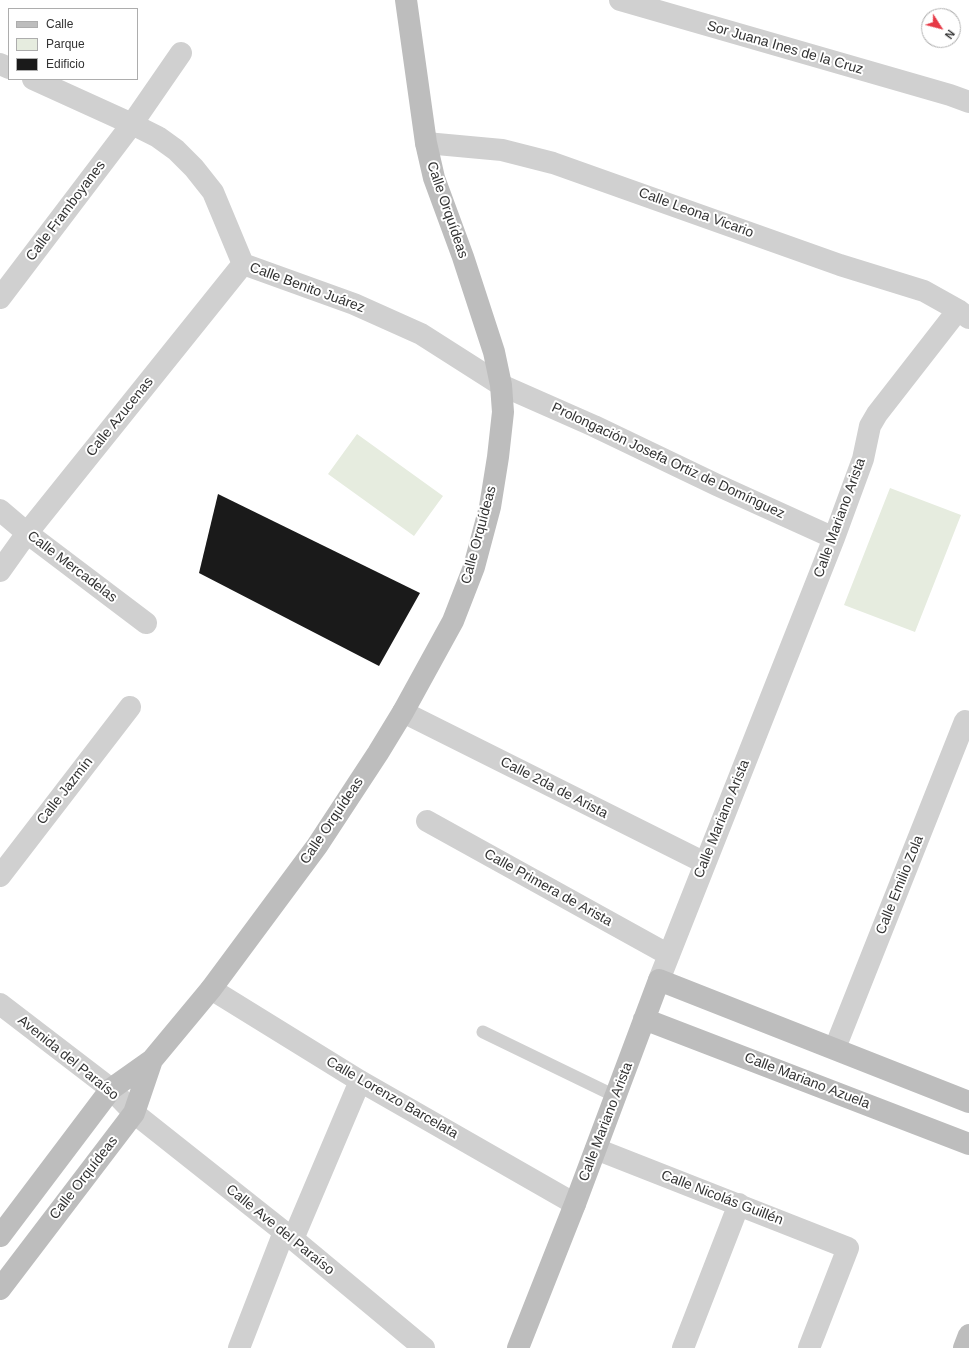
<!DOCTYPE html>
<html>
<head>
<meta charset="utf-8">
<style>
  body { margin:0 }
  #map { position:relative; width:969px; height:1348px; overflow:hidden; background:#fff; font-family:Helvetica,sans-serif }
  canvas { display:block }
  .legend { position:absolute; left:8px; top:8px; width:130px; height:72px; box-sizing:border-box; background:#fff; border:1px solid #adadad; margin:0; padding:5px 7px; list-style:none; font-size:12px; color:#333 }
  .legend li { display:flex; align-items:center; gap:8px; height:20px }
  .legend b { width:20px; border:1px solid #adadad }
  .north { position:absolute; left:921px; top:8px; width:40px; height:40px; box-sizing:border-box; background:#fff; border:1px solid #adadad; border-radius:50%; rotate:126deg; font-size:11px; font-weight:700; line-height:16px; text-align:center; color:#333 }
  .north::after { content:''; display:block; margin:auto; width:14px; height:18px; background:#e63946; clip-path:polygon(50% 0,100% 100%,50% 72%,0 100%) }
</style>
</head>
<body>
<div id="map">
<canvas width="969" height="1348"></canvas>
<ul class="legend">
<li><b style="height:5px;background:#bdbdbd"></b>Calle</li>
<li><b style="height:11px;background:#e6ecdf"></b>Parque</li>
<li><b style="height:11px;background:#1a1a1a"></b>Edificio</li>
</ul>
<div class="north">N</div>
</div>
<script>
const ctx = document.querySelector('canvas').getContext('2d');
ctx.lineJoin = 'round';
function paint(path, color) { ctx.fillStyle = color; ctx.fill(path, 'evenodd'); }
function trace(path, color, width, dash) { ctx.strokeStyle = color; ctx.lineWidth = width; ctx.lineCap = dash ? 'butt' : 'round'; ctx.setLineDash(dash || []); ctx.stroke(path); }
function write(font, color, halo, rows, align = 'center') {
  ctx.font = font + ' Helvetica,sans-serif'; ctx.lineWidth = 4; ctx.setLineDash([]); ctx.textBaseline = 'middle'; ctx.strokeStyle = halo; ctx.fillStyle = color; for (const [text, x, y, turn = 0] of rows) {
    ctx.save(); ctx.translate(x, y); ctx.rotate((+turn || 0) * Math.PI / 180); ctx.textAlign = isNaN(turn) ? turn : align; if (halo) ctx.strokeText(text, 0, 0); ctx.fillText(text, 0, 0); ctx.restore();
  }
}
paint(new Path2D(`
  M357 434 443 496 414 536 328 474Z
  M890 488 961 515 915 632 844 605Z`), '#e6ecdf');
paint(new Path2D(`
  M218 494 420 593 379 666 199 573Z`), '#1a1a1a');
trace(new Path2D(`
  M483 1032 615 1096`), '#d0d0d0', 13);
trace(new Path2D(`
  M620 0 950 95 969 102
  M0 64 9 68
  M33 79 132 124 158 137 176 150 194 168 213 192 243 264 354 304 421 334 501 385 594 426 717 485 834 538
  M426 143 502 150 553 163 840 265 924 291 958 310 969 318
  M0 298 132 124 181 53
  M0 510 27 533 146 623
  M0 571 27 533 243 264
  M403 712 705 863
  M427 821 669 955
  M0 876 130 707
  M659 980 834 538 863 459 870 426 877 414 958 310
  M211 989 360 1081 575 1204
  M0 1004 111 1089 134 1113 293 1239 424 1348
  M835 1048 965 721 969 723
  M596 1149 848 1248 809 1348
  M293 1239 360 1081
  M239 1348 284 1232
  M683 1348 739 1204`), '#d0d0d0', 22);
trace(new Path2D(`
  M644 1019 969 1144
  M0 1236 111 1089 152 1060 211 989 317 846 378 753 403 712 453 621 474 567 490 507 498 457 503 412 501 385 494 352 463 257 434 178 426 143 406 0
  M0 1289 134 1113 152 1060
  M518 1348 575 1204 659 980 969 1102
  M964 1348 969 1335`), '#bdbdbd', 22);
write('14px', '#333', '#fff', [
  ["Sor Juana Ines de la Cruz",785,48,16],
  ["Calle Orquídeas",447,210,71],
  ["Calle Framboyanes",66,211,-53],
  ["Calle Leona Vicario",696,213,20],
  ["Calle Benito Juárez",307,288,20],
  ["Calle Azucenas",120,417,-51],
  ["Prolongación Josefa Ortiz de Domínguez",668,461,25],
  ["Calle Mariano Arista",840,518,-70],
  ["Calle Orquídeas",479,535,-75],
  ["Calle Mercadelas",72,567,37],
  ["Calle 2da de Arista",554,788,27],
  ["Calle Jazmín",65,791,-52],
  ["Calle Mariano Arista",722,819,-68],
  ["Calle Orquídeas",332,821,-56],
  ["Calle Emilio Zola",900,885,-68],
  ["Calle Primera de Arista",548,888,29],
  ["Avenida del Paraíso",68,1058,39],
  ["Calle Mariano Azuela",807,1081,21],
  ["Calle Lorenzo Barcelata",392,1098,30],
  ["Calle Mariano Arista",606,1122,-69],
  ["Calle Orquídeas",84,1178,-52],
  ["Calle Nicolás Guillén",722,1198,21],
  ["Calle Ave del Paraíso",280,1230,39]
]);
</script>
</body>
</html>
